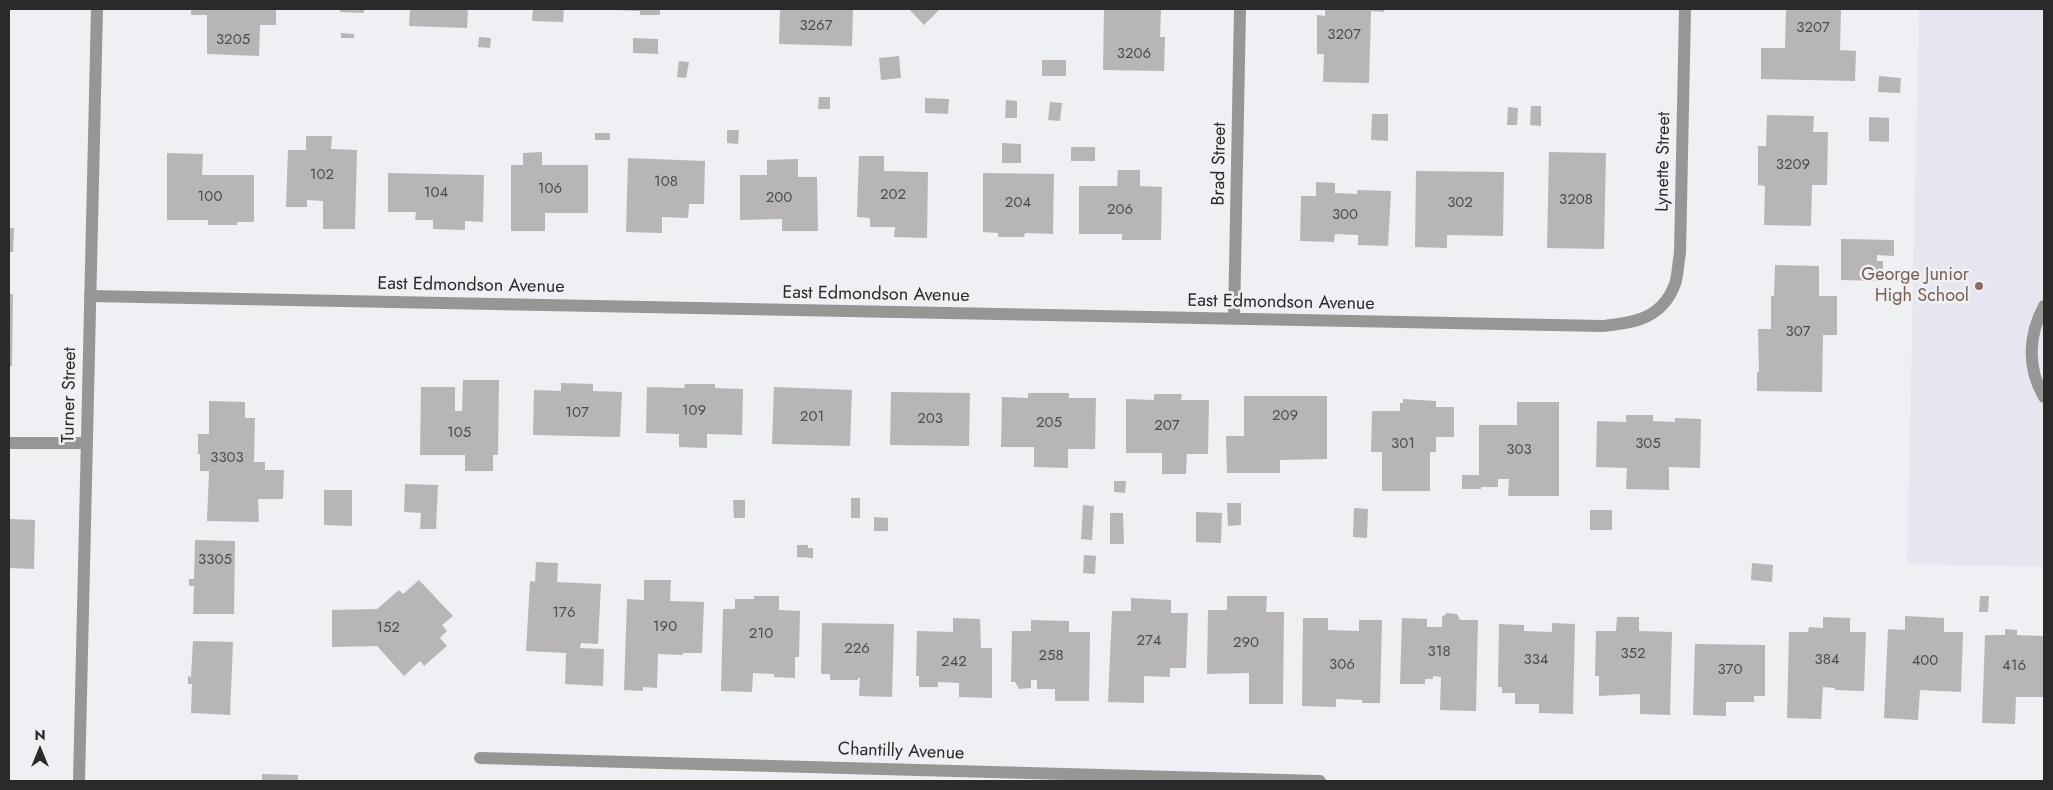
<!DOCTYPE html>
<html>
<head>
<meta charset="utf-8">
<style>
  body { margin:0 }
  #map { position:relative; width:2053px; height:790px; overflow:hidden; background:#eff0f3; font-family:Jost,sans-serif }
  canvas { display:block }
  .frame { position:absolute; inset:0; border:10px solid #2a2a2b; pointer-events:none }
  .north { position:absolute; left:15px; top:725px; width:50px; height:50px; -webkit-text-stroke:4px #eff0f3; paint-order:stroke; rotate:0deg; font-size:14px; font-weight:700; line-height:20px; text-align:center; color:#2a2a2b }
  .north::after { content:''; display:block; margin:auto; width:18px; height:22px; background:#2a2a2b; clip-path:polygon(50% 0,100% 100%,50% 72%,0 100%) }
</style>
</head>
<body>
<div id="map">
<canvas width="2053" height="790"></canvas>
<div class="frame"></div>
<div class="north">N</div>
</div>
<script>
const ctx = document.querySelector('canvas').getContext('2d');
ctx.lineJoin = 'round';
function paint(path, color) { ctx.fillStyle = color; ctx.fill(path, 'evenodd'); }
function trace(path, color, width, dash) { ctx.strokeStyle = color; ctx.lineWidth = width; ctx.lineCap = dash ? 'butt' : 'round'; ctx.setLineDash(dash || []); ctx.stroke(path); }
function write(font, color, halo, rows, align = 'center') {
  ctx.font = font + ' Jost,sans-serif'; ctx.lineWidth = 5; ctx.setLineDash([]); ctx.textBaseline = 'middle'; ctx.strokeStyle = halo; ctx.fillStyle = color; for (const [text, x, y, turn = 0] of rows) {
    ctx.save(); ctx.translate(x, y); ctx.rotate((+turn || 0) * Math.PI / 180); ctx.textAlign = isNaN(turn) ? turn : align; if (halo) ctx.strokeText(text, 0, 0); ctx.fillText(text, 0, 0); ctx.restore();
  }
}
paint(new Path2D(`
  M1919 9H2044V567L1907 564Z`), '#e6e6f1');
paint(new Path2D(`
  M191 9H276V25H260L259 56 207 54V15H191Z
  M340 9H364V13L340 12Z
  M410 9H468L467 28 409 26Z
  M533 9H564L563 22 532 21Z
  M614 9H660V15H640V11L614 10Z
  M780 9H853L852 46 779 44Z
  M909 9H940L924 25Z
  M1104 9 1161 10 1160 37H1165L1164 71 1103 70Z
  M1325 9H1384V12L1371 11 1369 83 1323 82 1324 54H1317V15L1325 16Z
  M1786 9H1841L1840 50 1856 51 1855 81 1761 79V48H1785Z
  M341 33 354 34V38H341Z
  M479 37 491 38 490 48 478 47Z
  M633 38 658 39V54L633 53Z
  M899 56 901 78 881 80 879 58Z
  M1042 60H1066V76H1042Z
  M679 61 689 62 686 78 677 77Z
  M1879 76 1901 78 1900 93 1878 92Z
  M819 97H830V109H818Z
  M925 98 949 99 948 114 925 113Z
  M1006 100 1017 101V118H1005Z
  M1050 102 1062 103 1060 121 1048 120Z
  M1531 106H1541V126L1530 125Z
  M1508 107 1518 108 1517 125H1507Z
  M1372 114H1388V141L1371 140Z
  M1767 115 1814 116 1813 132H1828L1827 185H1812L1811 226 1764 225 1765 186 1758 185V146H1766Z
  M1869 117 1889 118V142L1869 141Z
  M727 130H739L738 144 727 143Z
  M595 133H610V140H595Z
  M306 136H332L331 149 357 150 355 229H323V201L307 200V207H286L288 150H306Z
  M1002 143 1021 144V163H1002Z
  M1071 147H1095V161H1071Z
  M542 152V165H588V213H545V231H511V165H523V153Z
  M1549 152 1606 153 1604 249 1547 248Z
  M167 153 203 154 202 175H254V222H237V225H208V220H167Z
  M859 156H884V171L928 172 927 238 894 237 895 227H870V218L857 217Z
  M628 158 705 161 704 204H689L688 218 662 217V233L626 232Z
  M798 159V177H817L818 231H782V219L740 220V175H767V160Z
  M1118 170H1140V186L1162 187 1161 240H1122V234H1079V186H1117Z
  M1416 171 1504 172 1503 236 1447 235V248L1415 247Z
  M388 173 484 175 483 222 465 221V230L433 229V220H415L416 212H388Z
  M983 173 1054 174 1053 234 1025 233 1024 237H998V233L983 232Z
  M1316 182 1335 183V193L1357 194V190L1391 191 1388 246 1358 245V235L1335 234 1334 242 1300 241 1301 196H1316Z
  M9 228H14L13 252H9Z
  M1841 239 1894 240V256L1877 255V261H1883V273H1877L1876 281 1841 280Z
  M1775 265 1819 266V296H1837V335H1823L1822 392 1757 391V372H1759L1758 329H1771V296H1774Z
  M9 294H13L12 366H9Z
  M463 380H499L498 455H493V471H465V455H420L421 387H455V411H462Z
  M561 383 593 384V391L622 392 620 437 533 435 534 390 561 391Z
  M685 384H715V388L743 389 742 435 707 434V448L679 447V434L646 433 647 387 684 388Z
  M774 387 852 390 850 446 772 444Z
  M891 392 970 393 969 446 890 445Z
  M1028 393H1069V398H1096L1095 449H1068V468L1034 467V447H1001L1002 397 1028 398Z
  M1154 394H1182L1181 400H1209L1208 454H1187L1186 474H1162V453H1126V399L1154 400Z
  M1244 396H1327V459L1280 460V473H1227L1226 436H1244Z
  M1403 399 1436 401V407H1454V437H1436V452H1430V491H1382V452H1371L1372 411H1400V403H1403Z
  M209 401 245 402V418H255L254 462H265V470H284L283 499H258L259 522 207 521 209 471H200V454H198V434H209Z
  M1517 402H1559V496H1508L1509 479H1498V487H1481V489H1462V475H1479V425H1517Z
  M1626 415H1653V421L1675 422V418L1701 419 1700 468 1669 467V490L1626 489 1627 468 1596 467 1597 421 1626 422Z
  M1114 481H1126L1125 493 1114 492Z
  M405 484 438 485 436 529H420L421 513 404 512Z
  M324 490H352V526L324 525Z
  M851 498H860V518H851Z
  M733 500H745V518H734Z
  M1227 503H1241V525L1228 526Z
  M1083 505 1094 506 1092 540 1081 539Z
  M1354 508 1368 509 1367 538 1353 537Z
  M1590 510H1612V530H1590Z
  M1196 512 1222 513 1221 543 1196 542Z
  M1110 513H1123L1124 544H1110Z
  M874 517 888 518V531H874Z
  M9 519 35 520 34 569 9 568Z
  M195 540 235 541 234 614H193L194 586H189V579H194Z
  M797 545H808V548H813V558L797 557Z
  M1084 555 1096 556 1095 574 1083 573Z
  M536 562 558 563 557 582 601 584 598 644 581 643 580 648 604 649 603 686 565 684 566 653 526 651 530 581 535 582Z
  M1752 563 1773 565 1772 582 1751 580Z
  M419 580 453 616 442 625 447 631 440 638 447 646 424 666 420 661 404 676 377 646 332 647V610L377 609 399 590 403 594Z
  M644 580H671L670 601 704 602 702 653H683V655L658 654 657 688 643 687V691L624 690 627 599 644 600Z
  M754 596H779V610L800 611 799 657H795V678L774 677V674L753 673 752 692 721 691 723 609H735V599H754Z
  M1227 596H1267L1266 612H1284L1283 704H1249V673L1207 674 1208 610H1227Z
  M1980 596H1989L1988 612H1979Z
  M1131 598 1171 600V613H1188L1186 668H1170V677L1144 676V703L1108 702 1112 611H1131Z
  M1447 613 1457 614 1460 620H1478L1476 711 1440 710 1441 677 1433 676V679H1425V684H1400L1402 618 1427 619V627H1442V617Z
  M1905 616 1944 618V632H1963L1961 692 1920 690 1918 720 1884 718 1888 629 1905 630Z
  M1617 617H1639V631L1672 632 1670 715 1640 714V694L1599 696V676H1595L1596 631H1616Z
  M1823 617 1850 618V632H1866L1864 691 1835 690V688L1823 687 1821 719 1787 718 1789 632H1808L1809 627 1823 628Z
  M953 618 980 619 981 648H992V698L959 697V683L938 682V687H919V676H916L917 631 953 632Z
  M1303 618H1328V630L1359 631V620H1382L1380 703H1362V700L1336 699V707L1302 706Z
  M1031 620 1069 621V632H1090L1089 701H1055V689H1037V680H1031V688L1019 689 1015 682H1011L1012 631H1031Z
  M822 623 894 624 892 697 859 696 860 678H858V680H830V674H821Z
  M1552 623 1575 624 1573 714 1539 713V704H1515V693H1502V687H1498L1499 624 1524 625V631L1552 632Z
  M2005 629 2017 630V635L2044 636V697H2016L2015 724 1982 723 1985 635H2005Z
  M193 641 233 642 230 715 191 713 192 684H188V676L191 677Z
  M1695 644 1765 645V696H1754V702H1726V716L1693 715Z
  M262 774 298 775V781H262Z`), '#b8b5b7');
trace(new Path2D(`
  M2044 306C2028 336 2027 368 2044 397`), '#969694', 12);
trace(new Path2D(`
  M90 296 1603 326C1635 322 1662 319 1675 284 1678 275 1678 263 1680 253L1685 9
  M1234 319 1240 9
  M9 443H87
  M480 758 1320 781`), '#969694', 12);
trace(new Path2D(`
  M79 781 97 9`), '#969694', 12);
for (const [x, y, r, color] of [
  [1979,286,5,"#8d6e63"]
]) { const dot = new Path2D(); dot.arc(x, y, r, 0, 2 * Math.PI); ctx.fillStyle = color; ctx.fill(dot); trace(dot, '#eff0f3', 2); }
write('15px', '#4e4d4e', null, [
  ["3267",816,26],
  ["3207",1813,28],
  ["3207",1344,35],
  ["3205",233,40],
  ["3206",1134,54],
  ["3209",1793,165],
  ["102",322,175],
  ["108",666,182],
  ["106",550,189],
  ["104",436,193],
  ["202",893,195],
  ["100",210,197],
  ["200",779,198],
  ["3208",1576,200],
  ["204",1018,203],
  ["302",1460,203],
  ["206",1120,210],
  ["300",1345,215],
  ["307",1798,332],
  ["109",694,411],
  ["107",577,413],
  ["209",1285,416],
  ["201",812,417],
  ["203",930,419],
  ["205",1049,423],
  ["207",1167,426],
  ["105",459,433],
  ["301",1403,444],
  ["305",1648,444],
  ["303",1519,450],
  ["3303",227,458],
  ["3305",215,560],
  ["176",564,613],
  ["190",665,627],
  ["152",388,628],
  ["210",761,634],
  ["274",1149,641],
  ["290",1246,643],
  ["226",857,649],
  ["318",1439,652],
  ["352",1633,654],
  ["258",1051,656],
  ["334",1536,660],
  ["384",1827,660],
  ["400",1925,661],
  ["242",954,662],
  ["306",1342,665],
  ["416",2014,666],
  ["370",1730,670]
]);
write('18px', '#2a2a2b', '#eff0f3', [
  ["Lynette Street",1664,162,-89],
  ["Brad Street",1220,164,-89],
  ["East Edmondson Avenue",471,286,1],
  ["East Edmondson Avenue",876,295,1],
  ["East Edmondson Avenue",1281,303,1],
  ["Turner Street",70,395,-89],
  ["Chantilly Avenue",901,752,2]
]);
write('18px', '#785e54', '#eff0f3', [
  ["George Junior",1969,276],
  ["High School",1969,297]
], 'right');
</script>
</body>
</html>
